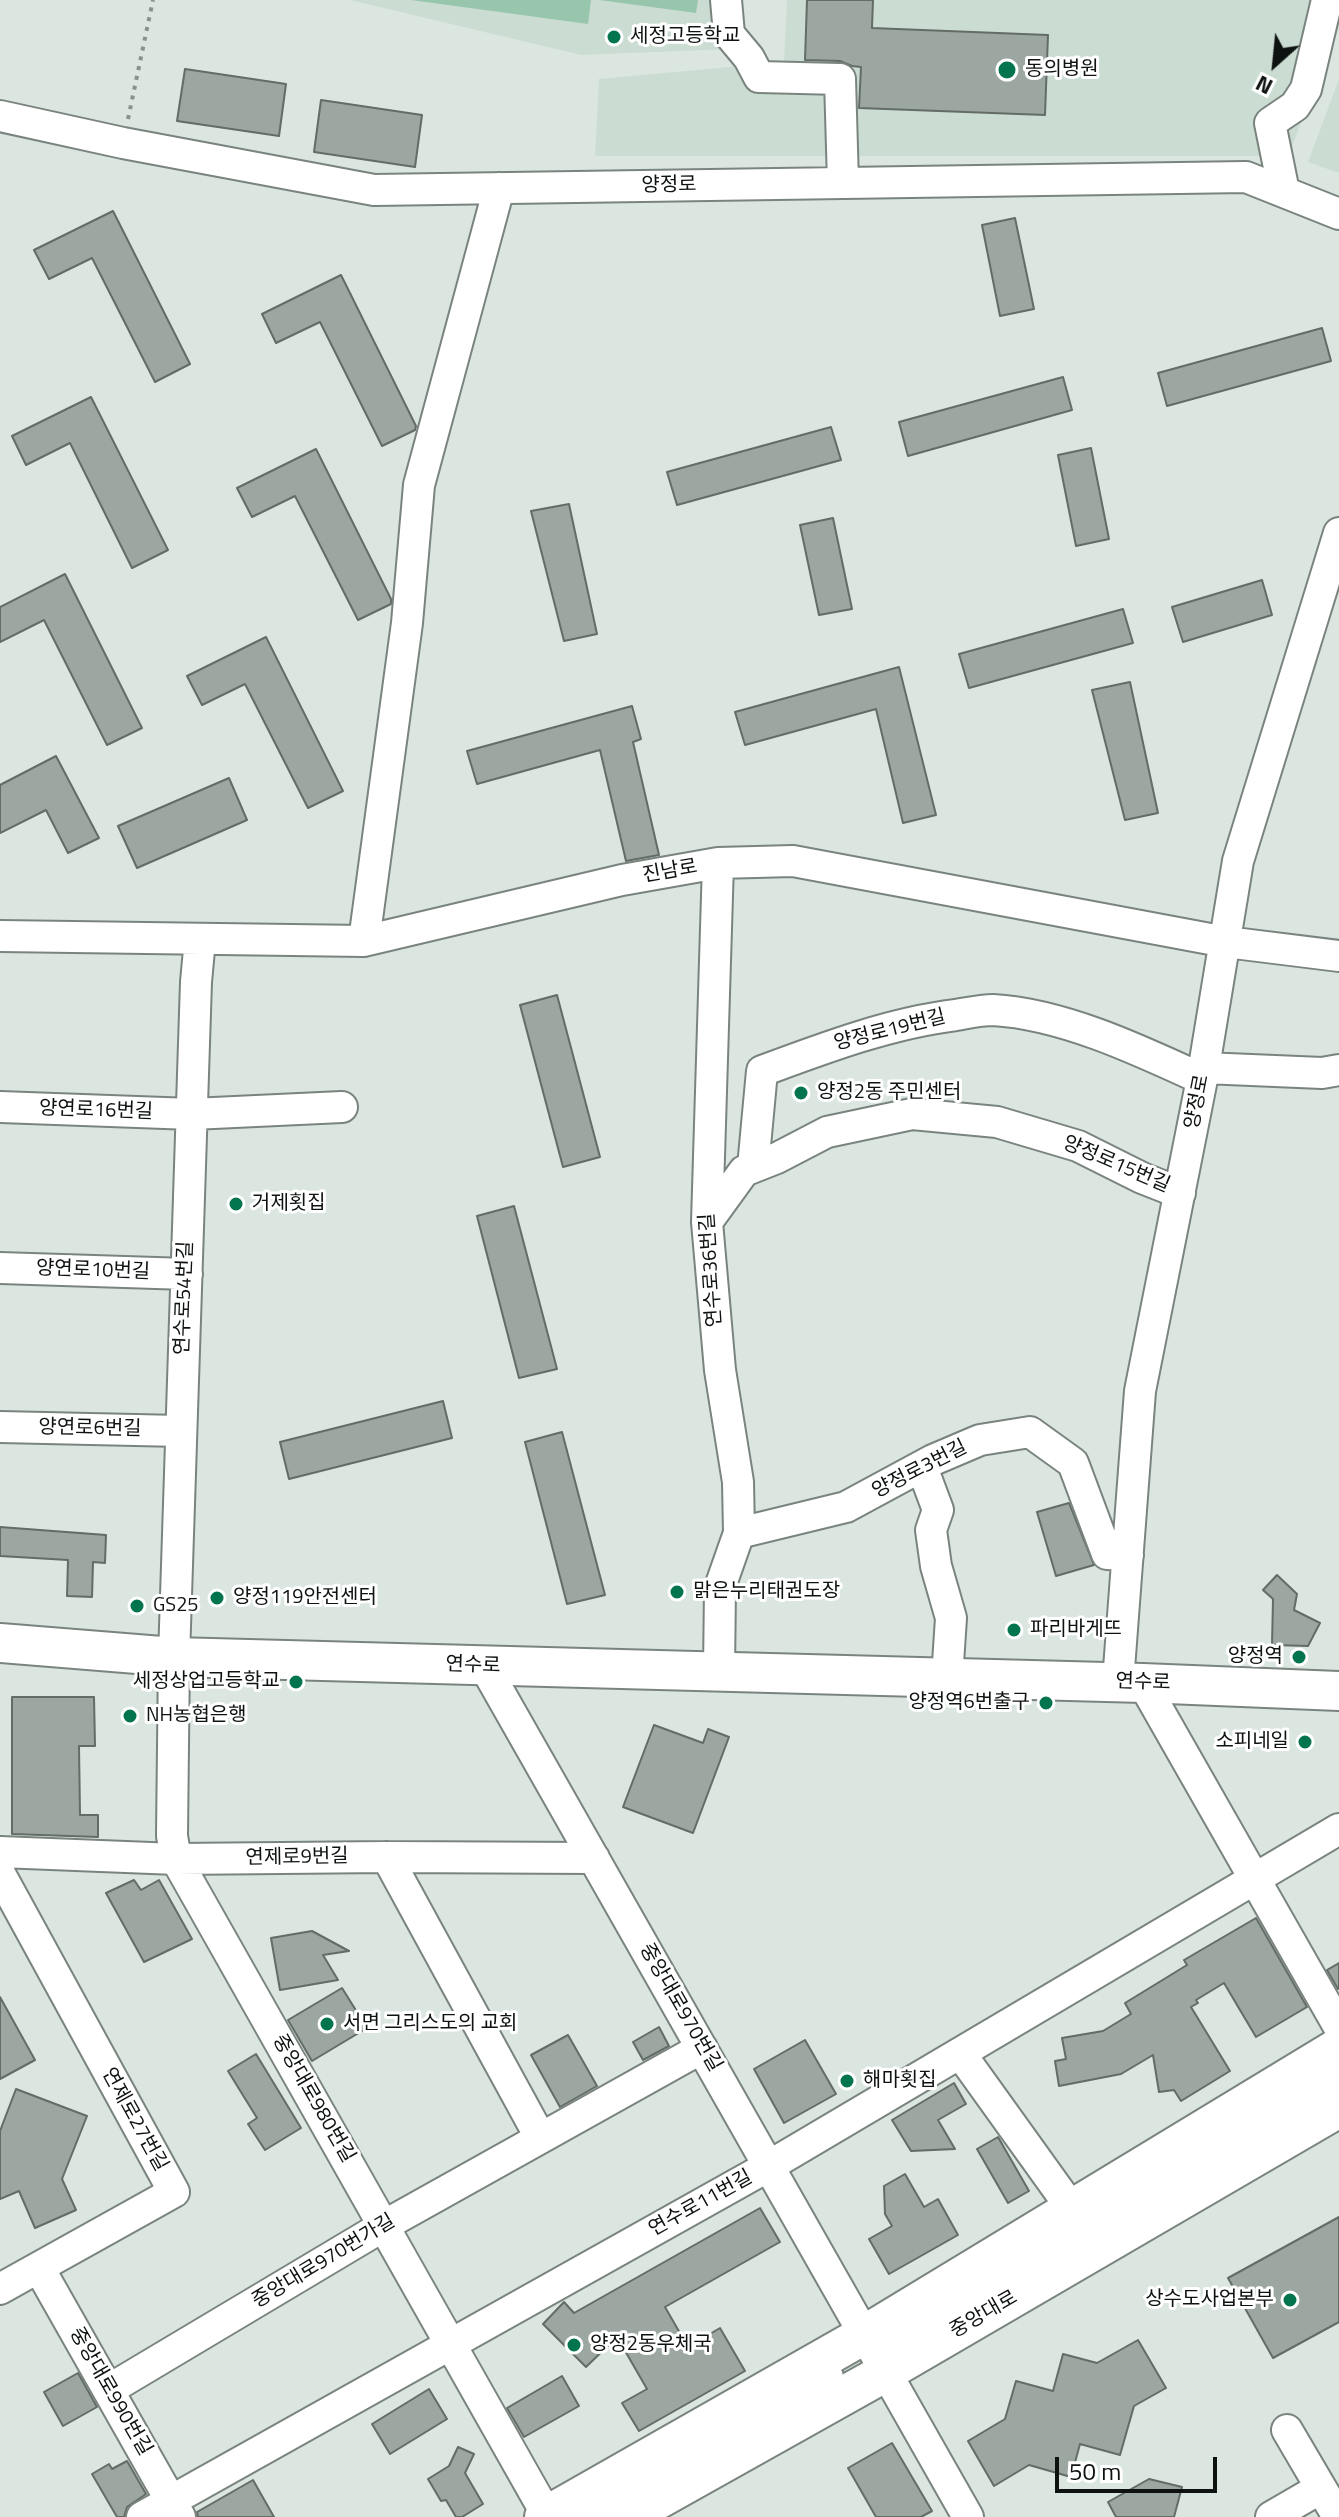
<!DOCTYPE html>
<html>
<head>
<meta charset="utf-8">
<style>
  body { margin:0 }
  #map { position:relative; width:1339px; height:2517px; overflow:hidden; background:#dbe6e0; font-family:"Titillium Web",sans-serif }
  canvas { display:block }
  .north { position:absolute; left:1235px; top:24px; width:80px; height:80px; -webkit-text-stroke:6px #fff; paint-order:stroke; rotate:207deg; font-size:22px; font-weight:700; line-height:32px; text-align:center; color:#0e1210 }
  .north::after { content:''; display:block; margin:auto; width:28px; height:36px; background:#0e1210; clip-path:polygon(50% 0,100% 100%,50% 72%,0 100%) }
  .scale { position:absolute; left:1055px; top:2457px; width:162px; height:36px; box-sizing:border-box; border:4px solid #0e1210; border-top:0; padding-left:10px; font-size:24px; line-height:28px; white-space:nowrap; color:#0e1210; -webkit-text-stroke:6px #fff; paint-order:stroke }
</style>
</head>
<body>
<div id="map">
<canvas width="1339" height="2517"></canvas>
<div class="north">N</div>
<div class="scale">50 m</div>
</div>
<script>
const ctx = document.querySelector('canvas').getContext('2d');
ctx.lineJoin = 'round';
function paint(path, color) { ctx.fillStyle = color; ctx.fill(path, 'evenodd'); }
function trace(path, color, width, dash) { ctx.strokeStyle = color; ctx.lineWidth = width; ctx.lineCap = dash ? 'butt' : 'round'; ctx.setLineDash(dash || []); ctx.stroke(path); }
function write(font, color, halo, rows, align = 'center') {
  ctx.font = font + ' "Titillium Web","Noto Sans KR",sans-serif'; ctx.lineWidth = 6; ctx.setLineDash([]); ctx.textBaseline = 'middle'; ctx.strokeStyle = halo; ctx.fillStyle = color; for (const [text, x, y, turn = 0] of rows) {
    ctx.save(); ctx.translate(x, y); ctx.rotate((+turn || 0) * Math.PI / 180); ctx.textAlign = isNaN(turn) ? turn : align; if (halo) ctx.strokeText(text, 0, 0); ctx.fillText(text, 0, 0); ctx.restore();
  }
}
paint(new Path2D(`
  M350 0H713L730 49 581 55Z
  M787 0H1339V28L1288 156H595L599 79 784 62Z
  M1339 79V173L1308 162Z`), '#cbddd3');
paint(new Path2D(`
  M411 0H591L588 24Z
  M599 0H698L696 13Z`), '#97c6ad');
const building = new Path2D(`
  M807 0H873L872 28 1048 35 1045 115 859 108 861 67 852 66 840 61 805 60Z
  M185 69 286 84 279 136 177 121Z
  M321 100 422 115 415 167 314 152Z
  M113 211 190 364 155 382 92 258 49 279 34 250Z
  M1015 218 1034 309 1000 316 982 225Z
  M341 275 416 426 415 430 382 446 320 322 276 343 262 314Z
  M1322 328 1331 361 1167 406 1158 373Z
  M1063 377 1072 410 908 456 899 422Z
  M91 397 168 550 132 568 70 443 26 465 12 436Z
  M831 427 841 460 677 505 667 472Z
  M1091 448 1109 539 1076 546 1058 455Z
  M316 449 391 599V604L358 620 295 496 252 517 237 488Z
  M569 504 597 634 564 641 531 511Z
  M833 518 852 609 819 615 800 525Z
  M65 574 142 728 107 745 44 620 0 642V607Z
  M1262 580 1272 615 1183 642 1172 607Z
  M1123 609 1133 643 969 688 959 654Z
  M266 637 343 791 308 808 245 684 202 705 187 676Z
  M899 667 936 815 903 823 876 709 745 745 735 712Z
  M1130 682 1158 813 1125 820 1092 690Z
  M632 706 641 739 633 742 659 855 626 861 600 750 477 784 467 751Z
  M56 756 99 838 68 853 46 810 0 833V785Z
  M229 778 247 820 137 868 118 826Z
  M557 995 600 1157 563 1167 520 1005Z
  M514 1206 557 1369 519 1378 477 1216Z
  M443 1401 452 1438 289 1479 280 1442Z
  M562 1432 605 1595 567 1604 525 1442Z
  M1069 1503 1094 1565 1056 1576 1037 1512Z
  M0 1527 106 1535 105 1563 93 1562 92 1597 67 1596 68 1560 0 1556Z
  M1277 1575 1297 1594 1294 1610 1320 1623 1308 1646 1272 1645 1273 1599 1263 1590Z
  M12 1697H94L95 1746H79L80 1815H98V1837L12 1834Z
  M654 1725 703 1743 708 1729 729 1737 693 1833 623 1807Z
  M134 1880 141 1890 159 1880 192 1939 144 1962 106 1893Z
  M1256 1918 1307 2007 1256 2037 1224 1983 1196 2000 1198 2003 1191 2007 1230 2071 1181 2101 1174 2090 1159 2092 1153 2055 1121 2074 1059 2086 1055 2061 1066 2059 1062 2038 1103 2031 1131 2014 1125 2003 1187 1965 1184 1960Z
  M312 1931 349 1951 323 1955 338 1980 280 1990 271 1938Z
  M1339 1963V1988L1338 1989 1327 1970Z
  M342 1988 367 2028 312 2061 288 2020Z
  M0 1997 35 2060 0 2079Z
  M659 2027 669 2046 643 2060 633 2042Z
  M568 2035 597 2086 560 2107 531 2055Z
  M805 2040 836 2094 784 2123 754 2069Z
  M256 2054 301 2128 265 2150 248 2124 257 2118 228 2071Z
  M954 2083 966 2104 938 2120 955 2149 911 2151 892 2120Z
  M16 2089 87 2116 62 2179 76 2210 35 2228 19 2191 0 2199V2131Z
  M998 2137 1029 2191 1008 2203 977 2149Z
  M905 2174 924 2207 938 2199 958 2235 889 2274 869 2239 892 2226 885 2214 884 2186Z
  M760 2208 780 2242 665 2307 688 2347 720 2328 745 2371 639 2431 622 2403 647 2389 617 2337 586 2367 543 2324 564 2302 574 2313Z
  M1339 2217V2322L1273 2358 1228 2278Z
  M1138 2340 1166 2388 1134 2406 1120 2455 1080 2444 1071 2477 1029 2465 994 2486 968 2441 1005 2419 1016 2381 1053 2391 1063 2354 1097 2363Z
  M78 2373 97 2407 63 2426 44 2392Z
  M562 2376 579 2406 524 2437 507 2408Z
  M429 2389 447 2419 390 2454 372 2424Z
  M892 2443 932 2511 921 2517H876L848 2468Z
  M458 2447 474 2454 465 2473 483 2504 462 2517H456L446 2500 441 2501 428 2479 449 2466Z
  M127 2461 146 2494 127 2507 124 2517H117L92 2474 109 2464 112 2469Z
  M1149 2479 1182 2487 1174 2517H1116L1108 2502Z
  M253 2480 274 2517H198L197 2512Z`);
paint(building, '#9ca7a1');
trace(building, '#636c67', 2);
const minor = new Path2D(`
  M726 0 729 34 749 58 759 77 840 79 843 183
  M0 116 123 143 374 190 1246 177 1339 214
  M1284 192 1270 123 1295 106 1306 89 1327 0
  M718 863 707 1222 720 1370 738 1482 739 1533 720 1587 719 1672
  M0 936 364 941 622 880 718 863 793 861 1226 942 1339 956
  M200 939 196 982 174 1657 172 1836 176 1859 547 2515
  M364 941 407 623 419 485 499 188
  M1204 1068 1322 1073 1339 1070
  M0 1107 192 1114 342 1107
  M753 1167 762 1071C824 1048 890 1023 956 1015 968 1013 981 1010 993 1010 1063 1014 1139 1050 1202 1079
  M707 1222 744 1171 777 1158 827 1132 912 1114 997 1122 1078 1146 1142 1178 1180 1193
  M0 1268 187 1274
  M0 1427 180 1431
  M922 1467 938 1510 931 1530 936 1566 951 1618 947 1678
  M739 1533 846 1507 933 1460 980 1440 1030 1432 1073 1463 1107 1554 1128 1555
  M485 1667 968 2517
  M1118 1682 1140 1391 1202 1079 1238 861 1339 533
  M1143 1683 1339 2027
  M0 1852 176 1859 387 1857 594 1858
  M387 1857 540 2137
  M0 1874 174 2192 0 2289
  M960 2053 1072 2209
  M39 2268 180 2517
  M880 2347 1339 2082
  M110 2389 385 2225 702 2048
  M1287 2430 1338 2517
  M142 2517 769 2166 1339 1829
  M588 2517 828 2377
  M1271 2517 1321 2488`);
const major = new Path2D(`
  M0 1643 174 1657 1143 1683 1339 1691
  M544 2517 864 2335 1339 2047
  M627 2517 886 2372 1339 2108`);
trace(minor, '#7a847e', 34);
trace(major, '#7a847e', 42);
trace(new Path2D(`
  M128 119 153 0`), '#89918d', 4, [4, 6]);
trace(minor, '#fff', 30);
trace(major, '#fff', 38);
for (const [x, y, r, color] of [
  [614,37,8,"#02744e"],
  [1007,70,10,"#02744e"],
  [801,1093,8,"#02744e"],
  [236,1204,8,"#02744e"],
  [677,1592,8,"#02744e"],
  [217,1598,8,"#02744e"],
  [137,1606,8,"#02744e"],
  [1014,1630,8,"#02744e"],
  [1299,1657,8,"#02744e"],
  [296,1682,8,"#02744e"],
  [1046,1703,8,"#02744e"],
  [130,1716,8,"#02744e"],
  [1305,1742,8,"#02744e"],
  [327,2024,8,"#02744e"],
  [847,2081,8,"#02744e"],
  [1290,2300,8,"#02744e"],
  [574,2345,8,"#02744e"]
]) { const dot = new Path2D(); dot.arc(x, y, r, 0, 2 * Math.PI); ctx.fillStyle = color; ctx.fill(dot); trace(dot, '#fff', 3); }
write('20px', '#0e1210', '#fff', [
  ["세정고등학교",630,37],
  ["동의병원",1025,70],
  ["양정2동 주민센터",817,1093],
  ["거제횟집",252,1204],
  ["맑은누리태권도장",693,1592],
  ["양정119안전센터",233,1598],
  ["GS25",153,1606],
  ["파리바게뜨",1030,1630],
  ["양정역",1283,1657,"right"],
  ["세정상업고등학교",280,1682,"right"],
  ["양정역6번출구",1030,1703,"right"],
  ["NH농협은행",146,1716],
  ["소피네일",1289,1742,"right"],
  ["서면 그리스도의 교회",343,2024],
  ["해마횟집",863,2081],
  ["상수도사업본부",1274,2300,"right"],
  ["양정2동우체국",590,2345]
], 'left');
write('20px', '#0e1210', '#fff', [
  ["양정로",669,186,-1],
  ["진남로",670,872,-10],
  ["양정로19번길",890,1031,-14],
  ["양정로",1198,1102,-79],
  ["양연로16번길",96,1111,2],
  ["양정로15번길",1116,1165,23],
  ["연수로36번길",712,1270,-94],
  ["양연로10번길",93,1271,2],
  ["연수로54번길",185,1298,-88],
  ["양연로6번길",90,1429,1],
  ["양정로3번길",920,1470,-27],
  ["연수로",473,1666,2],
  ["연수로",1143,1683,2],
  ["연제로9번길",297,1858,-1],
  ["중앙대로970번길",680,2008,60],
  ["중앙대로980번길",313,2099,60],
  ["연제로27번길",134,2120,61],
  ["연수로11번길",701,2204,-29],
  ["중앙대로970번가길",324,2262,-31],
  ["중앙대로",984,2315,-30],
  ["중앙대로990번길",110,2392,60]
]);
</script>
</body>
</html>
